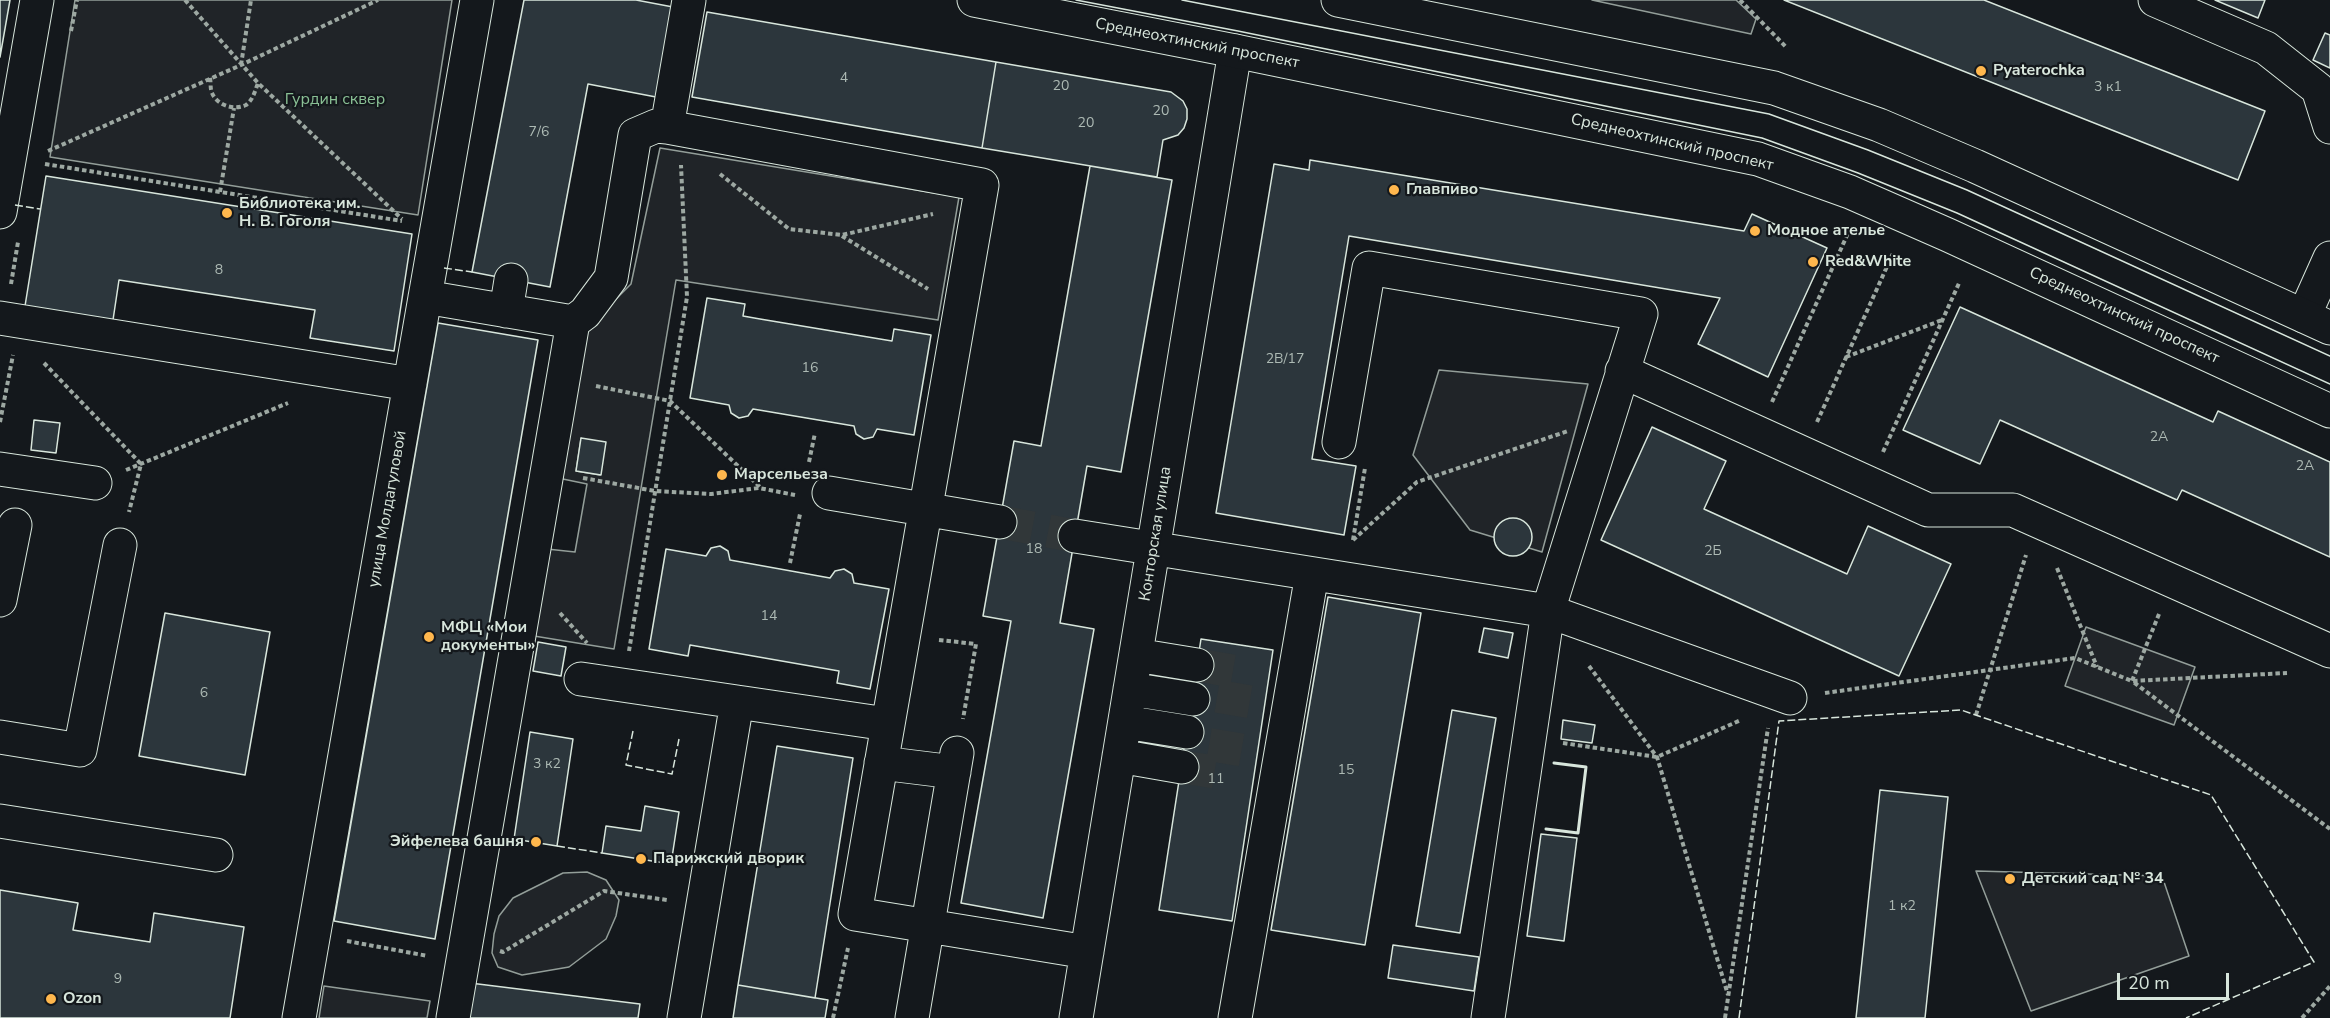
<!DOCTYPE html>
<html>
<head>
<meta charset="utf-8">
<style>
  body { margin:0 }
  #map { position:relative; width:2330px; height:1018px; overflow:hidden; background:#14181c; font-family:"Nunito Sans",sans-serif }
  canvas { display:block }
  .scale { position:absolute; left:2117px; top:973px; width:112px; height:27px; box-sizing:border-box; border:3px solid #d8e6dc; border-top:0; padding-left:8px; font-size:18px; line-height:21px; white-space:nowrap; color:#d8e6dc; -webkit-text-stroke:4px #14181c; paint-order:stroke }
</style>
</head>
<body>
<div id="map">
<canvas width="2330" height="1018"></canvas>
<div class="scale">20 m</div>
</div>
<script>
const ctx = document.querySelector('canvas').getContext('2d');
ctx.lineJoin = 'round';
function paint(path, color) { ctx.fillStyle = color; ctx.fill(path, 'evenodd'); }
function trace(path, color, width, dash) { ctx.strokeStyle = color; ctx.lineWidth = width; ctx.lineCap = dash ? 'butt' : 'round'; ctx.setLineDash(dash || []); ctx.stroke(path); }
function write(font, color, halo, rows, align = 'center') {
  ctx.font = font + ' "Nunito Sans",sans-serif'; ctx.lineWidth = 4.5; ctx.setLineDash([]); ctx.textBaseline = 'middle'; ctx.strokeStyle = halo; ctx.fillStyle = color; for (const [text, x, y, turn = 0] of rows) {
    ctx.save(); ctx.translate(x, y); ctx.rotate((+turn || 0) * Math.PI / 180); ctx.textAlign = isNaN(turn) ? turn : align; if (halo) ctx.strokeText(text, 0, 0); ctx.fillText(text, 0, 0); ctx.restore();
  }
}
const green = new Path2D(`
  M75 0H452L418 215 50 157Z
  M1592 0H1736L1756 19 1751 34Z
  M660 148 959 197 938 320 676 280 614 649 534 636 547 549 575 552 587 484 558 478 583 332 631 284ZM581 438 600 475 576 471Z
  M1439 370 1588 384 1542 552 1470 530 1413 455Z
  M2086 627 2195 667 2174 725 2065 686Z
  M1976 871 2162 876 2189 956 2031 1011Z
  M587 872 606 880 619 900 616 916 606 939 569 967 522 975 498 967 492 953 494 934 499 916 513 898 563 873Z
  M324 986 430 1001 427 1018H319Z`);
paint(green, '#202428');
trace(green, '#939e99', 1.5);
const building = new Path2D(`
  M0 0H10L0 57Z
  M524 0H636L673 7 656 97 588 84 550 287 472 272Z
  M1784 0H1984L2265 111 2238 180Z
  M2215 0H2265L2258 18Z
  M707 12 996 62 982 148 692 97Z
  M2325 33 2330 35V68L2313 60Z
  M996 62 1171 92 1183 101 1187 109V119L1184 128 1178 135 1163 140 1157 177 982 148Z
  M1310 160 1744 231 1752 214 1827 248 1768 377 1698 344 1720 298 1349 236 1312 459 1356 466 1344 535 1216 513 1274 164 1309 170Z
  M1090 166 1172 180 1121 472 1087 466 1060 623 1094 629 1043 918 961 903 1011 621 983 616 1014 441 1041 446Z
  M46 176 412 234 394 351 310 338 315 310 119 280 113 320 25 306Z
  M707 298 745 304 743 316 760 319 892 341 894 329 931 335 914 435 877 429 873 437 864 439 856 434 854 426 753 409 748 416 739 418 731 413 729 405 690 398Z
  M1960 307 2213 422 2218 411 2330 462V557L2182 490 2177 500 2000 420 1980 464 1903 430Z
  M438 323 538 340 435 939 334 921Z
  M34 420 60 423 56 453 31 450Z
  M1652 427 1726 461 1704 509 1847 574 1868 526 1951 564 1899 676 1601 540Z
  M581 438 606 442 601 475 576 471Z
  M1494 537a19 19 0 1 1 38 0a19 19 0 1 1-38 0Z
  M720 546 728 551 730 560 830 578 835 571 844 569 852 574 854 583 889 589 870 689 837 683 839 671 690 645 688 656 649 649 666 549 706 556 711 548Z
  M1328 597 1421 613 1365 945 1271 930Z
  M165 613 270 632 245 775 139 756Z
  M1484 628 1513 633 1508 658 1479 652Z
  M1201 639 1273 650 1232 921 1159 910Z
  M538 642 566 647 561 676 533 671Z
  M1452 710 1496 718 1460 933 1416 926Z
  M1563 720 1595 725 1592 743 1561 739Z
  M530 732 573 739 557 846 514 839Z
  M777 746 853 758 815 998 738 985Z
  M1880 790 1948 797 1925 1018H1856Z
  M645 806 679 812 671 864 602 853 606 826 641 831Z
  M1541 834 1577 838 1564 941 1527 936Z
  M0 890 78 903 73 930 150 942 154 913 244 927 230 1018H0Z
  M1393 945 1479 957 1474 991 1388 978Z
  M470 983 640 1004 638 1018H466Z
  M738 985 828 1000 825 1018H733Z`);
paint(building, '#2c363c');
trace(building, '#d8e6dc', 1.5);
trace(new Path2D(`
  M1000 522 1075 536
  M1182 767 1221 773 1238 672 1197 665`), '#313739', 33, [33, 16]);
const minor = new Path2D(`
  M689 0 667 127 982 185 855 914 1087 952
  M2155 0 2266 48 2318 89 2330 127
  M0 212 37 0
  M425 297 573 322 453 1018
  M506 311 511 280
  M2304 316 2330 258
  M0 318 410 384
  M573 322 585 313 611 278 635 135 656 126 667 127
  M1622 371 1928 510H2013L2330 651
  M1339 442 1369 268 1641 314 1548 611 1488 1018
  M0 469 95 483
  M829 493 1000 522
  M1075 536 1548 611 1790 698
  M0 600 15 525
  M1136 655 1197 665
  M581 679 737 702
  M1130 689 1193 699
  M1125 722 1187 732
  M0 737 80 750 120 545
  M1119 756 1182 767
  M881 763 954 772
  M0 821 216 855
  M299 1018 477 0
  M684 1018 737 702 887 724
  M912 1018 957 753
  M1076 1018 1235 51
  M1235 1018 1312 574`);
const major = new Path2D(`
  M974 0 1235 51 1758 159 1850 192 1948 235 2330 411
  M1338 0 1774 88 1879 125 1975 166 2330 328`);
trace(minor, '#d8e6dc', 35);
trace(major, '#d8e6dc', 35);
trace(new Path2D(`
  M185 0 258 83 402 219
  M1740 0 1787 48
  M71 31 77 0
  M241 65 251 0
  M210 78C211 82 210 89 212 93 217 105 234 111 246 105 253 100 255 91 258 83
  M48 151 241 65 378 0
  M45 164 402 221
  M720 174 789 229 842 235 933 214
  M220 192 234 108
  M842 236 928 289
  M11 284 18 242
  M1846 357 1942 320
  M44 363 141 464 129 512
  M596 386 670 401 760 487
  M1772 402 1849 231
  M0 422 13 355
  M1817 422 1894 251
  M1883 452 1960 281
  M809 462 815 433
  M126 470 288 403
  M583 478 655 491 711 494 759 488 795 495
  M1353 540 1417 482 1568 431
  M1353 540 1365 468
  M790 563 800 514
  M2057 568 2097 667
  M560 613 587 643
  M2159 614 2132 681 2330 829
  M939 640 976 644 963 719
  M629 651 687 297 681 165
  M1589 666 1657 757 1728 995
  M1825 693 2075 658 2132 681 2287 673
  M1976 715 2026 555
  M1563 743 1657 757 1741 720
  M347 941 428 956
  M500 951 503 952 604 891 667 900
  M833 1018 848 948
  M1725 1018 1768 728
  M2302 1018 2330 986`), '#9da8a2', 4, [4.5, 3]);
trace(minor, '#14181c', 33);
trace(major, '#14181c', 33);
trace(new Path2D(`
  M1076 0 1238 31 1762 138 1858 173 1957 213 2330 384
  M1182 0 1769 114 1868 150 1967 190 2330 356`), '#d8e6dc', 1.5);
trace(new Path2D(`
  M15 205 40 209
  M444 268 472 272
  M633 731 626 765 672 774 679 739
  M557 846 602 853
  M1739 1018 1779 721 1961 710 2211 795 2314 962 2186 1018`), '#d8e6dc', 1.5, [8, 3]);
trace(new Path2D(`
  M1546 829 1578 833 1586 767 1554 763`), '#d8e6dc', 3);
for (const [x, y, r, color] of [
  [1981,71,6,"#ffb74d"],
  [1394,190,6,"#ffb74d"],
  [227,213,6,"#ffb74d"],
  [1755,231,6,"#ffb74d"],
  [1813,262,6,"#ffb74d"],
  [722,475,6,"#ffb74d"],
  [429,637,6,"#ffb74d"],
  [536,842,6,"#ffb74d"],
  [641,859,6,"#ffb74d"],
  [2010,879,6,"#ffb74d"],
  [51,999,6,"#ffb74d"]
]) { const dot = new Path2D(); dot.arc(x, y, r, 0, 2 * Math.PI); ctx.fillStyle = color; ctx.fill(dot); trace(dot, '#14181c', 2); }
write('14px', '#adbab4', null, [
  ["4",844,79],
  ["20",1061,87],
  ["3 к1",2108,88],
  ["20",1161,112],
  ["20",1086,124],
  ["7/6",539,133],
  ["8",219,271],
  ["2В/17",1285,360],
  ["16",810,369],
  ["2А",2159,438],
  ["2А",2305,467],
  ["18",1034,550],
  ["2Б",1713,552],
  ["14",769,617],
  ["6",204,694],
  ["3 к2",547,765],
  ["15",1346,771],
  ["11",1216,780],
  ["1 к2",1902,907],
  ["9",118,980]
]);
write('16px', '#d8e6dc', '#14181c', [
  ["Среднеохтинский проспект",1197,44,11],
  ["Среднеохтинский проспект",1672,143,13],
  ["Среднеохтинский проспект",2124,316,25],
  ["улица Молдагуловой",388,509,-80],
  ["Конторская улица",1156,534,-81]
]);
write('bold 16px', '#d8e6dc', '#14181c', [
  ["Pyaterochka",1993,71],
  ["Главпиво",1406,190],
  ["Библиотека им.",239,204],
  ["Н. В. Гоголя",239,222],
  ["Модное ателье",1767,231],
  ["Red&White",1825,262],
  ["Марсельеза",734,475],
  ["МФЦ «Мои",441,628],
  ["документы»",441,646],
  ["Эйфелева башня",524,842,"right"],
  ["Парижский дворик",653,859],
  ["Детский сад № 34",2022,879],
  ["Ozon",63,999]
], 'left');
write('16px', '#8ac095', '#14181c', [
  ["Гурдин сквер",335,100]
]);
</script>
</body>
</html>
